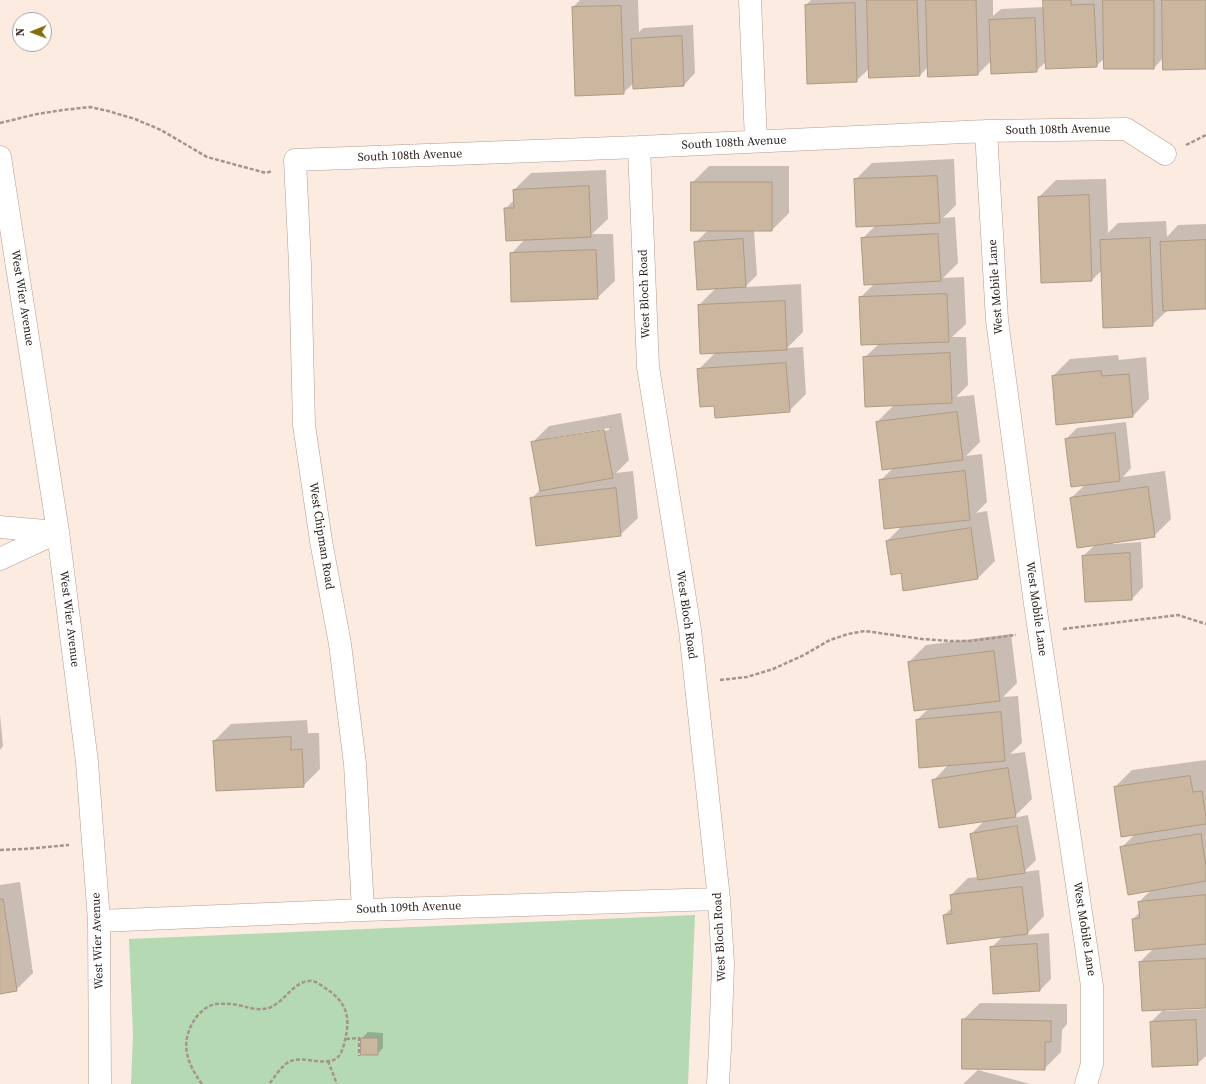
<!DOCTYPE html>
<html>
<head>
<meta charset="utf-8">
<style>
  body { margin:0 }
  #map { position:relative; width:1206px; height:1084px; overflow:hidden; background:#fcebe0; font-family:"Source Serif 4",serif }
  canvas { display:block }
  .north { position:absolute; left:12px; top:12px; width:40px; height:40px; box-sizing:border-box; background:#fff; border:1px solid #aaa6a3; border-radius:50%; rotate:269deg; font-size:11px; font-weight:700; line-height:16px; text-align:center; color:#2b211a }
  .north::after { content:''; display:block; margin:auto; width:14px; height:18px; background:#836e0b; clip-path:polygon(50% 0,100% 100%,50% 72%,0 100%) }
</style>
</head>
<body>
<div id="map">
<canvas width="1206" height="1084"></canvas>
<div class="north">N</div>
</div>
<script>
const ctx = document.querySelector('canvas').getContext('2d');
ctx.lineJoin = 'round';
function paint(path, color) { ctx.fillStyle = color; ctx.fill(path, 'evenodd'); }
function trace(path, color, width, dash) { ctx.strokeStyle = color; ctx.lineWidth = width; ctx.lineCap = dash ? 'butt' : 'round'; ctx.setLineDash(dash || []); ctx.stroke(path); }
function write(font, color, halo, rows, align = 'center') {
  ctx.font = font + ' "Source Serif 4",serif'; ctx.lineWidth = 3; ctx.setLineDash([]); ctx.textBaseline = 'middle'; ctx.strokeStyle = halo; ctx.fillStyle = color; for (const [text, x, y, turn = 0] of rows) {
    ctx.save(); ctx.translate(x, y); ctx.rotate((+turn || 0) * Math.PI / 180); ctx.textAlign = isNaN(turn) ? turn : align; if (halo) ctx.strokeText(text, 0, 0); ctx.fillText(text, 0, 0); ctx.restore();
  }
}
paint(new Path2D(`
  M695 915 688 1084H131L133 1035 129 939Z`), '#b5dab3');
paint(new Path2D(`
  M580 0H638L639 32 643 28 693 25 695 73 684 85 634 83 623 93 573 7Z
  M811 0H993V16L1001 9 1044 7V0H1206V68L1164 57 1154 68 1105 58 1096 66 1047 61 1036 71 991 61 978 74 929 66 920 75 870 68 856 81 808 83 806 5Z
  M954 159 956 205 943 218 955 217 958 263 943 278 964 277 966 324 952 337H966L968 385 956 397 974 395 980 442 966 456 982 454 987 502 976 513 987 511 995 561 978 578 901 572 887 541 902 526 880 481 893 468 877 422 895 404 864 358 879 344 860 298 874 284 862 239 876 225 855 180 872 163Z
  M709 166H789V213L772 230H754L757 275 745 287 801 284 803 332 787 348 803 347 806 394 789 411 715 405 698 370 716 352 699 305 716 288 695 243 708 230 692 183Z
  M606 170 608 219 592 234H613L615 281 597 298 511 254 525 239 506 208 515 199 514 190 531 173Z
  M1106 179 1108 233 1118 223 1166 221 1167 237 1178 225 1206 224V308L1168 310 1152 325 1102 270 1092 280 1039 197 1056 180Z
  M1118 355 1119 360 1146 357 1149 399 1132 417 1053 376 1070 359Z
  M621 413 629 460 616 473 633 471 638 518 620 535 531 499 541 489 532 443 549 426ZM609 428V430L550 440V438Z
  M1126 422 1131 468 1123 477 1165 471 1171 519 1154 536 1113 542V544L1141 542 1143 587 1132 599 1086 601 1083 556 1095 545 1071 498 1086 484 1066 439 1077 428Z
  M1011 634 1017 683 1003 697 1018 696 1022 743 1010 754 1025 752 1032 799 1013 818 1028 815 1036 860 1024 872 1039 870 1044 916 1026 935 1049 933 1051 979 1040 990 991 948 1003 936 944 915 953 907 951 895 968 878 978 877 971 834 985 820 933 781 949 764 917 720 928 709 915 710 909 662 926 645Z
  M0 714 3 746 0 750Z
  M307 720 308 733H319L320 769 303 786 214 741 231 724Z
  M1206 760V1007L1165 1009V1011L1206 1009V1056L1197 1064 1151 1022 1164 1009 1140 962 1154 948 1133 919 1140 912 1139 902 1152 889 1121 848 1135 834 1115 787 1132 770Z
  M20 882 33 973 16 990 0 993V885Z
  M980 1003 1067 1004V1024L1062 1030 1061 1052 1044 1069 963 1020Z
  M368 1032 383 1033V1048L377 1054H362V1038Z
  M978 1070 1030 1084H963Z`), '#0003');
const building = new Path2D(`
  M867 0H917L920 76 869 78Z
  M926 0H976L978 75 928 77Z
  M1043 0H1071V5L1094 4 1097 67 1046 69Z
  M1103 0H1154V69H1104Z
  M1162 0H1206V69L1163 70Z
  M855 3 857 82 807 84 805 5Z
  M621 6 624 94 575 96 572 7Z
  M1035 18 1037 72 991 74 989 20Z
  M682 36 684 86 633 89 631 39Z
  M937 176 940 223 856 227 854 179Z
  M691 182H772V231H691Z
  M589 186 591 237 506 241 504 208H514L513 190Z
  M1089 195 1092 281 1041 283 1038 197Z
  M938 234 941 281 864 285 861 238Z
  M1150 238 1153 326 1103 328 1100 240Z
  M743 239 746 287 697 290 694 242Z
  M1206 240V309L1163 311 1160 242Z
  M596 250 598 299 511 302 510 253Z
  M947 294 949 342 861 345 859 297Z
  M785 301 787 350 700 354 698 305Z
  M950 353 952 403 865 407 863 357Z
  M786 363 790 412 715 418 714 406 700 407 697 369Z
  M1101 371 1102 376 1129 374 1133 417 1056 425 1052 376Z
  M957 412 963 460 882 470 876 422Z
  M604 430 613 478 540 491 531 442Z
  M1115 433 1120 481 1071 487 1065 439Z
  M965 471 970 520 884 529 879 480Z
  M1148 487 1155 537 1077 548 1070 498Z
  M616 488 621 536 536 546 530 498Z
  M971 528 978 579 903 591 901 573 891 575 886 541Z
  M1130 553 1132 600 1085 602 1082 556Z
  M994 651 1000 701 914 711 908 662Z
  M1001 712 1005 761 919 768 916 720Z
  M291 737V750L302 749 304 787 216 791 213 741Z
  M1008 768 1016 817 939 828 932 780Z
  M1190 776 1193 792 1202 791 1206 817V824L1121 837 1114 787Z
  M1017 826 1025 873 978 880 970 834Z
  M1201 834 1206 866V881L1128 895 1120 847Z
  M1022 887 1028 934 947 944 943 915 952 914 950 895Z
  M1206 895V944L1135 951 1132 919 1140 918 1138 902Z
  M0 899H3L17 991 0 994Z
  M1037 944 1040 991 993 994 990 947Z
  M1206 959V1008L1142 1011 1139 962Z
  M962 1019 1051 1021V1042H1045V1070L962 1069Z
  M1196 1020 1198 1065 1152 1067 1150 1022Z
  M361 1038H378V1055H361Z`);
paint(building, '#cbb79f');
trace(building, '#ad9a83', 1);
const street = new Path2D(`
  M750 0 756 141
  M986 131 997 320 1035 604 1092 986V1064L1086 1084
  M639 147 648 367 690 630 719 899 723 964 720 1048 718 1084
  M0 157 58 532 87 762 99 921 100 1084
  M0 527 57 532
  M0 559 58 532
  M363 910 355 764 340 644 321 541 304 425 300 265 295 160 639 147 986 131 1126 129 1165 154
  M99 921 363 910 719 899`);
trace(street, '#b69b8b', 23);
trace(new Path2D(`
  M0 123 37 114 63 110 90 107 108 111 135 119 161 130 207 157 266 173 272 171
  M1186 145 1206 135
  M1063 629 1178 615 1206 624
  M720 680 747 677 773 669 804 655 830 640 848 634 865 631 922 639 950 641H970L1016 635
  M0 850 25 849 69 845
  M346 1039 359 1038V1056
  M328 1061 337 1084
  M202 1084C185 1061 179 1039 198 1015 203 1010 208 1005 216 1004 226 1003 236 1004 246 1007 251 1008 258 1010 263 1009 282 1008 290 983 309 981 315 980 321 985 325 988 346 1001 351 1016 345 1040 344 1045 342 1052 339 1056 328 1069 303 1054 289 1062 282 1065 274 1078 269 1084`), '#a3958b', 2.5, [4, 2]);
trace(street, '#fff', 22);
write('12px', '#2b211a', '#fff', [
  ["South 108th Avenue",1058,130,-1],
  ["South 108th Avenue",734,143,-3],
  ["South 108th Avenue",410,156,-2],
  ["West Mobile Lane",996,287,-94],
  ["West Bloch Road",645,294,-92],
  ["West Wier Avenue",22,298,81],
  ["West Chipman Road",321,536,81],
  ["West Mobile Lane",1036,609,82],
  ["West Bloch Road",686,615,82],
  ["West Wier Avenue",69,619,83],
  ["South 109th Avenue",409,908,-2],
  ["West Mobile Lane",1084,929,81],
  ["West Bloch Road",720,937,-93],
  ["West Wier Avenue",98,941,-92]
]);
</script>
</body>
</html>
